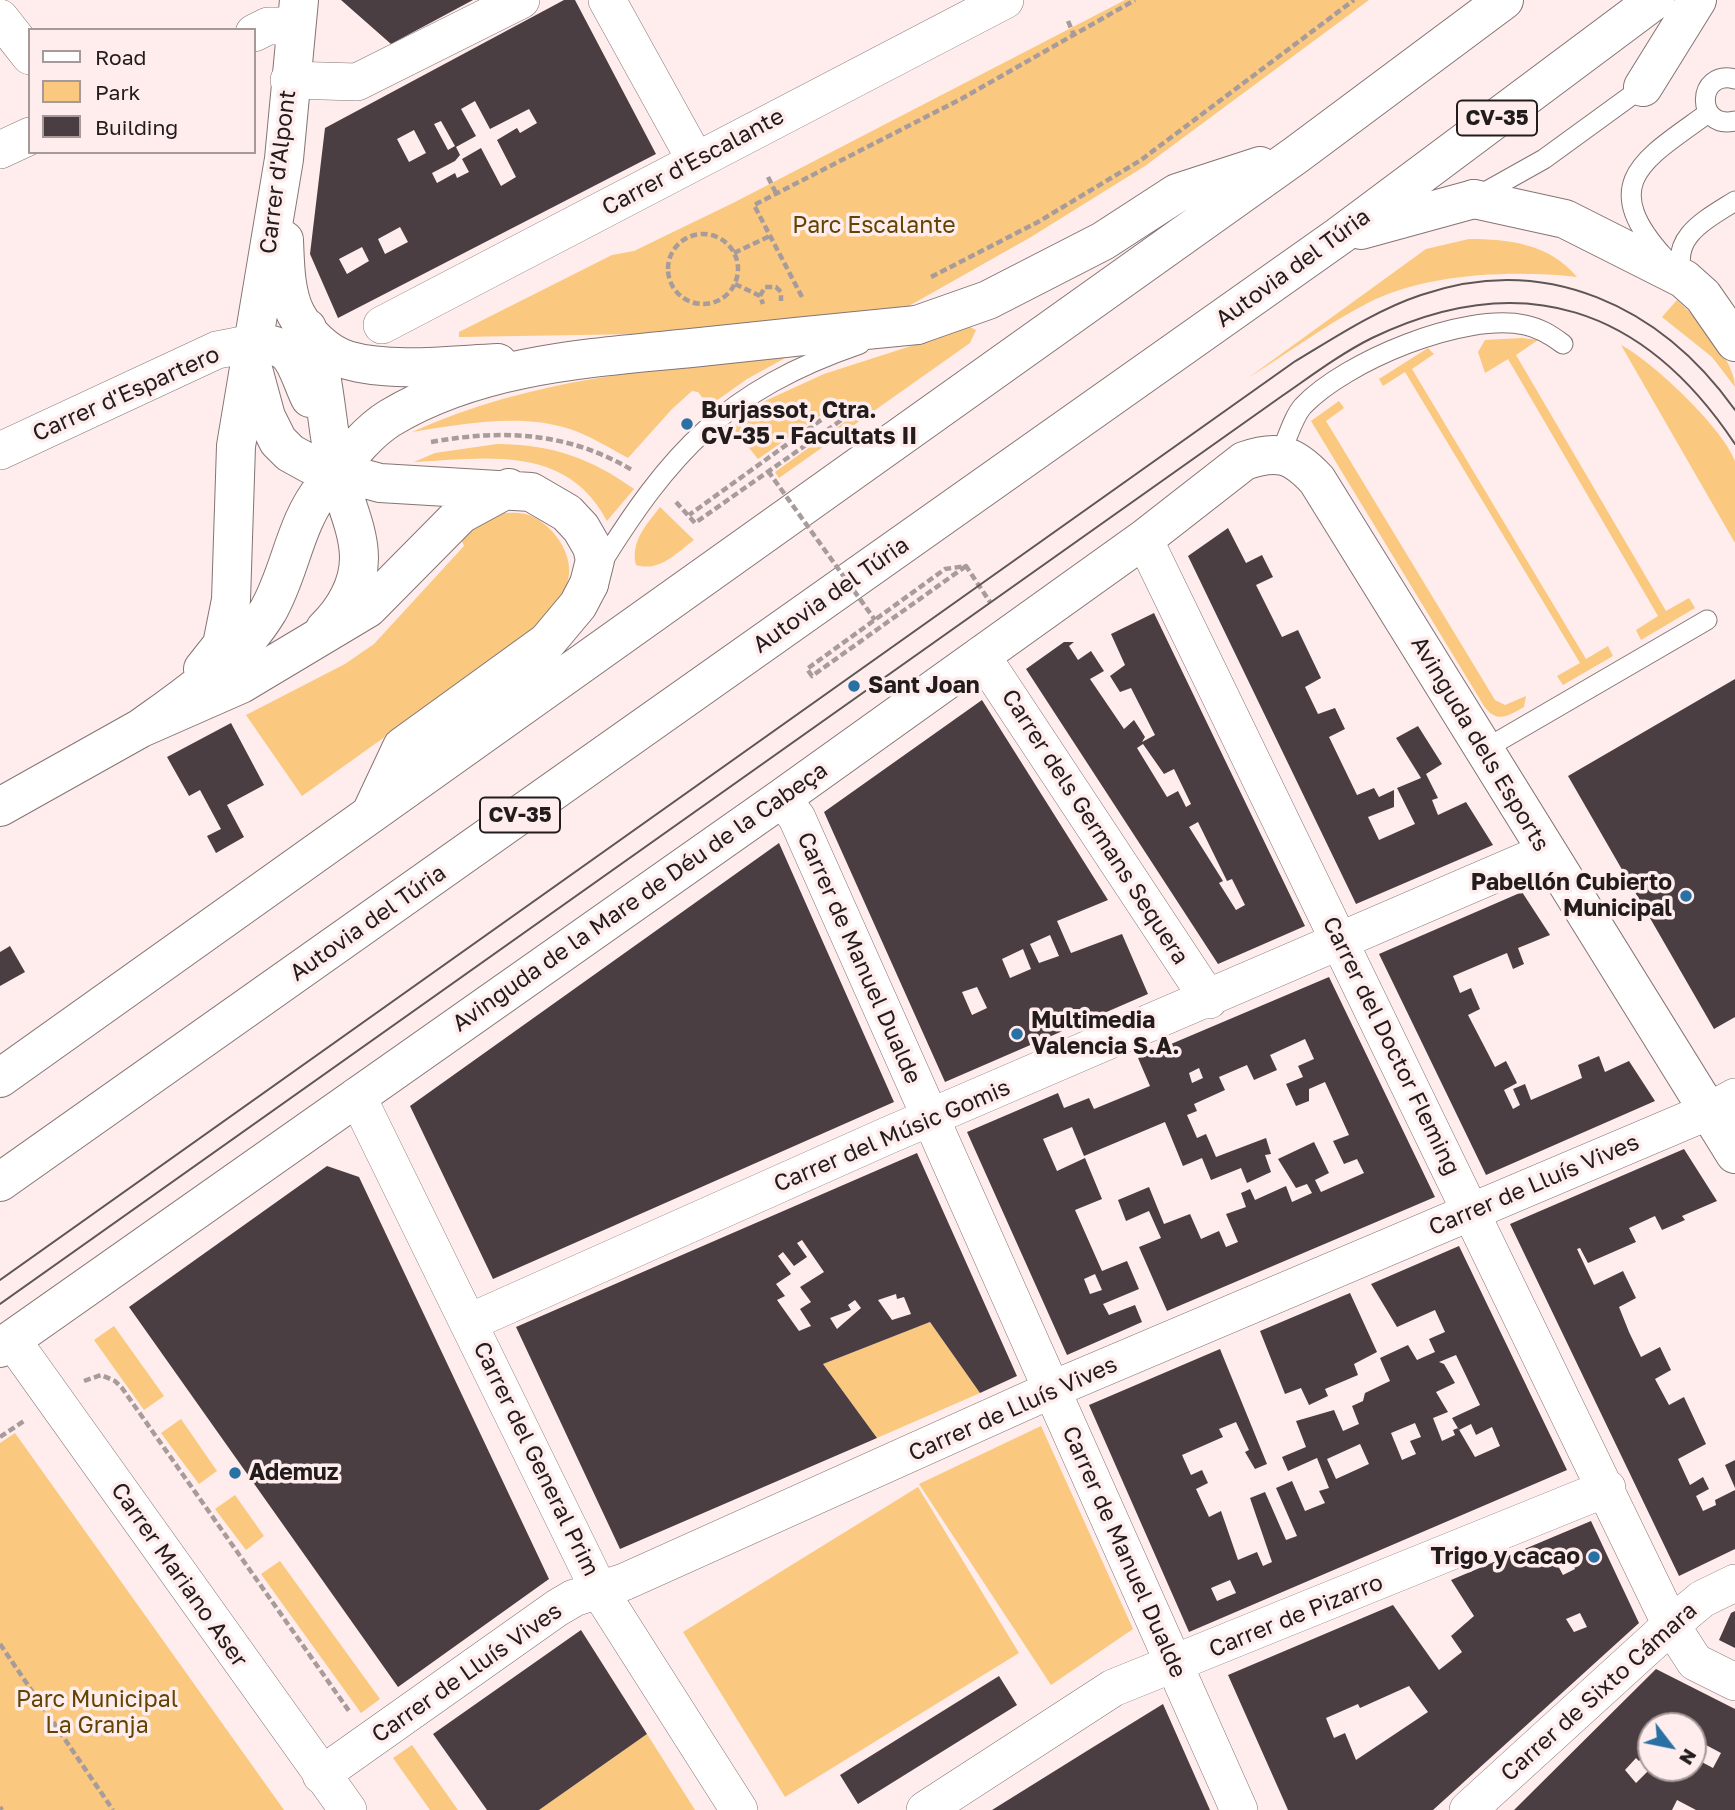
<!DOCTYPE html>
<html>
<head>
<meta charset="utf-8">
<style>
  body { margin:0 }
  #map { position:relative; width:1735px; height:1810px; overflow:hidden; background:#feedec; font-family:"Golos Text",sans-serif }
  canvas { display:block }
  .legend { position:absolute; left:28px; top:28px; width:228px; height:126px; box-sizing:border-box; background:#feedec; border:2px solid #a69999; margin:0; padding:9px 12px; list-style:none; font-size:21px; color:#221c1c }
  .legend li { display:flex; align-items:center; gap:14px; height:35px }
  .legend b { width:35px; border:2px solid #a69999 }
  .north { position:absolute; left:1637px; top:1712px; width:70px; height:70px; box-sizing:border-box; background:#feedec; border:2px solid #a69999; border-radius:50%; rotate:122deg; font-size:19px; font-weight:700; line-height:28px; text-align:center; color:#221c1c }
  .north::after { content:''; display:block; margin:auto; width:24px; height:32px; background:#2970a4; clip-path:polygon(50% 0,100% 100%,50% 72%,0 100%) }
</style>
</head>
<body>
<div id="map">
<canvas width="1735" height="1810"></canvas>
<ul class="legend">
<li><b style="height:9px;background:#fff"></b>Road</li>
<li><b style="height:19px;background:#fac87e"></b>Park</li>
<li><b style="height:19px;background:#4a3e42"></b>Building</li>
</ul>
<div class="north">N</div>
</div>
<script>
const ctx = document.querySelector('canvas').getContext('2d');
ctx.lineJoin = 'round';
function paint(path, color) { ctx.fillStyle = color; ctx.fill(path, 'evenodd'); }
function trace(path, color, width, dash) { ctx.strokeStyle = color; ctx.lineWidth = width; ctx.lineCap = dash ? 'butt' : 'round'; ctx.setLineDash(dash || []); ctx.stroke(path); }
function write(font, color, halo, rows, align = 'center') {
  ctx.font = font + ' "Golos Text",sans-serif'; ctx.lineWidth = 7; ctx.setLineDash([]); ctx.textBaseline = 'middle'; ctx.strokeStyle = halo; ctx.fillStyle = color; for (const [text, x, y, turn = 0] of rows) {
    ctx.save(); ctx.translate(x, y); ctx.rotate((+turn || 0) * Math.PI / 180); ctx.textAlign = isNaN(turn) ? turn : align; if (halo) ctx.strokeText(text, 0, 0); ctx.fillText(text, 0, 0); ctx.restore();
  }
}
paint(new Path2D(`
  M1125 0H1369L1145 166 1031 237 900 311 699 333 459 337V332L612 255 634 251 735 202Z
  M1469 239C1509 239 1550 244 1577 277 1512 270 1425 273 1366 304 1325 325 1287 354 1248 378L1426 249Z
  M1677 300C1696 317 1735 360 1735 387L1712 357 1662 317Z
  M970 327 976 330 970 343 779 478 775 472 846 421 834 406 758 459 732 427 765 401 824 374Z
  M1522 338 1538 340 1516 355 1666 611 1689 598 1695 608 1641 640 1636 630 1658 616 1508 359 1485 373 1478 352 1485 340Z
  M1621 345C1652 361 1723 428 1735 461 1735 475 1735 526 1735 543Z
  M1428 348 1434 354 1412 369 1586 659 1608 646 1613 656 1563 685 1557 676 1580 663 1405 372 1383 386 1379 379Z
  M787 357 747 379 709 406 698 392 692 391 672 409 628 458C610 448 590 436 570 429 520 413 463 424 412 432 531 378 658 368 787 357Z
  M1339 401 1344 408 1326 421 1495 700 1505 705 1526 696 1524 707C1508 716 1497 724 1484 706L1311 421Z
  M497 444C550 444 591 458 634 489L607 521C567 444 487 458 414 462L435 453Z
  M660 507 694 540C675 554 660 572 636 565 630 542 647 524 660 507Z
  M498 513C507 513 516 512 526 514 552 522 577 556 567 584 563 596 555 608 550 619L302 796 246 715 345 664 374 644 464 546 459 534Z
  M930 1322 980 1393 877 1438 823 1364Z
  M114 1326 164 1396 144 1410 94 1340Z
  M181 1419 217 1471 199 1484 161 1433Z
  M1041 1426 1133 1629 1051 1685 919 1484Z
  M15 1433 284 1810H0V1443Z
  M918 1487 1019 1653 785 1797 683 1632Z
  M235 1495 264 1536 246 1550 215 1509Z
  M280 1561 380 1699 361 1713 261 1574Z
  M647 1734 695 1810H539Z
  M412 1745 458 1810H430L393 1758Z`), '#fac87e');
paint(new Path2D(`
  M341 0H473L391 44Z
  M564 0H575L656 154 338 318 310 254 325 128ZM475 101 490 129 529 109 537 123 520 133 517 128 497 140 516 177 501 186 481 148 462 159 469 172 457 178 455 173 437 183 432 173 455 161 460 155 456 147 476 136 461 109ZM441 121 455 146 448 150 434 124ZM414 130 426 153 409 162 397 139ZM400 227 408 242 385 254 378 239ZM362 247 369 261 347 274 339 259Z
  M1228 528 1246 563 1262 555 1273 577 1256 585 1282 637 1298 630 1321 678 1305 687 1318 714 1335 708 1345 729 1329 737 1357 795 1374 788 1379 797 1394 790V807L1368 817 1379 840 1415 824 1397 788 1421 778 1396 738 1418 726 1442 764 1426 774 1438 798 1432 800 1438 815 1466 802 1493 845 1356 904 1188 556Z
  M1154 613 1305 926 1218 964 1026 669 1064 642H1074L1069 646 1078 660 1091 651 1104 671 1090 679 1124 729 1134 720 1145 737 1142 742 1155 735 1131 688 1120 692 1110 676 1125 665 1111 634ZM1143 744 1164 774 1174 769 1191 804 1186 807 1178 791 1167 797 1137 748ZM1198 822 1227 881 1232 879 1245 905 1236 910 1219 883 1223 881 1189 827Z
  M1735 679V1017L1714 1029 1568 776Z
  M982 700 1108 900 1057 921 1071 953 1122 934 1148 994 945 1082 824 812ZM1050 935 1059 956 1039 963 1030 944ZM1023 949 1031 969 1010 978 1002 959ZM977 987 987 1008 972 1015 962 992Z
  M231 723 264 785 227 805 244 837 216 853 207 836 221 829 200 790 189 796 167 757Z
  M779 843 894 1102 493 1279 410 1106Z
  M1522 892 1550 935 1518 948 1524 964 1513 969 1507 953 1453 976 1460 993 1471 988 1480 1009 1468 1015 1495 1067 1506 1061 1517 1083 1504 1090 1513 1109 1520 1105 1513 1089 1525 1084 1531 1100 1582 1078 1578 1065 1599 1056 1605 1072 1629 1061 1655 1101 1486 1175 1379 954Z
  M10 946 25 972 0 986V952Z
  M1329 977 1435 1197 1167 1311 1139 1247 1161 1238 1149 1211 1126 1221 1118 1200 1149 1187 1164 1224 1190 1214 1201 1239 1219 1231 1226 1247 1238 1242 1226 1214 1246 1207 1241 1193 1250 1189 1255 1200 1286 1186 1292 1202 1312 1193 1307 1184 1296 1188 1278 1159 1314 1142 1329 1173 1315 1180 1321 1192 1364 1173 1357 1159 1344 1164 1333 1141 1349 1135 1325 1082 1309 1089V1101L1296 1106 1286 1084 1303 1077 1298 1066 1314 1059 1305 1039 1270 1055 1277 1070 1254 1080 1247 1065 1219 1077 1225 1090 1194 1104 1197 1111 1187 1115 1197 1138 1206 1134 1216 1157 1266 1138 1271 1154 1265 1155 1271 1172 1247 1183 1241 1168 1211 1180 1202 1158 1183 1166 1165 1122 1084 1156 1072 1127 1043 1139 1057 1171 1085 1158 1102 1199 1075 1210 1102 1271 1127 1261 1139 1289 1103 1304 1109 1315 1135 1305 1142 1322 1067 1355 967 1132 1058 1093 1064 1108 1089 1098 1094 1109 1150 1086 1138 1058ZM1199 1068 1203 1078 1192 1083 1189 1073ZM1095 1274 1102 1290 1090 1294 1084 1279Z
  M1684 1149 1717 1201 1682 1216 1685 1220 1662 1230 1655 1216 1629 1228 1636 1242 1588 1263 1580 1248 1577 1249 1594 1285 1623 1271 1636 1298 1619 1307 1629 1332 1641 1357 1660 1347 1671 1370 1655 1379 1669 1405 1684 1397 1706 1444 1678 1459 1690 1485 1703 1477 1709 1489 1696 1496 1703 1511 1716 1505 1715 1500 1735 1490V1549L1679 1576 1510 1224Z
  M917 1153 1017 1376 980 1393 930 1322 823 1364 877 1438 620 1549 516 1327ZM802 1240 824 1272 800 1287 811 1302 800 1309 811 1326 799 1331 777 1300 785 1296 776 1284 791 1274 778 1256 783 1252 794 1266 807 1257 797 1243ZM896 1294 897 1299 904 1297 911 1314 892 1320 878 1300ZM855 1300 861 1308 837 1329 830 1318 851 1310 848 1305Z
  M327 1166 359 1177 549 1579 398 1687 129 1307Z
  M1459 1246 1567 1470 1189 1632 1089 1405 1220 1349 1267 1464 1255 1469 1245 1452 1249 1450 1236 1422 1219 1429 1223 1437 1182 1455 1191 1475 1202 1470 1208 1483 1196 1489 1209 1517 1221 1511 1238 1560 1257 1552 1263 1566 1272 1562 1250 1498 1265 1492 1286 1540 1297 1536 1276 1488 1292 1481 1305 1511 1325 1503 1319 1491 1329 1488 1317 1458 1288 1471 1282 1457 1306 1447 1296 1421 1334 1410 1343 1431 1359 1424 1352 1406 1363 1401 1365 1393 1390 1381 1380 1358 1408 1345 1417 1360 1435 1352 1429 1339 1445 1332 1435 1310 1397 1327 1371 1284ZM1456 1355 1480 1405 1452 1418 1459 1430 1471 1424 1476 1435 1492 1427 1500 1446 1475 1457 1458 1428 1453 1430 1455 1435 1442 1441 1433 1418 1448 1412 1436 1392 1455 1383 1444 1364 1439 1362ZM1415 1423 1421 1437 1410 1441 1416 1454 1402 1460 1391 1433ZM1360 1444 1369 1464 1336 1479 1327 1459ZM1230 1580 1236 1593 1217 1601 1211 1588Z
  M1350 1293 1377 1352 1354 1364 1358 1375 1325 1389 1328 1396 1309 1405 1301 1388 1285 1394 1260 1331Z
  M1735 1460V1488L1725 1465Z
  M1591 1521 1639 1623 1433 1810H1288L1228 1675 1393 1605 1439 1670 1462 1652 1451 1636 1474 1616 1451 1580ZM1572 1559 1575 1569 1563 1575 1557 1564ZM1580 1613 1587 1627 1574 1632 1566 1619ZM1409 1686 1428 1712 1356 1760 1345 1733 1334 1738 1326 1718 1358 1704 1360 1708Z
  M1735 1611V1648L1719 1640 1731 1613Z
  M581 1630 647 1734 539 1810H487L433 1734Z
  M1656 1669 1735 1709V1810H1696L1677 1800 1672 1810H1514ZM1651 1726H1693V1768H1651L1636 1783 1625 1770 1636 1758 1639 1761 1649 1751 1651 1753ZM1706 1745 1721 1753 1713 1768 1698 1760Z
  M999 1676 1017 1705 858 1804 840 1775Z
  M1163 1704 1210 1810H992L1090 1749Z`), '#4a3e42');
const service = new Path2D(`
  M1735 79C1696 69 1695 130 1735 121
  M1478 196 1544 159 1643 87
  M1664 257C1596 182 1645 159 1708 113
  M1684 278C1668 238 1705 220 1735 201
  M1280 454C1287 440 1293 417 1303 406 1346 361 1464 312 1525 325 1540 328 1551 335 1563 344
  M598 569C670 452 726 390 860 344
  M1485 749 1707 620`);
const minor = new Path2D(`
  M607 0 696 161
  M0 18 30 56
  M254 33 268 26H296
  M289 80 357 82 521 0
  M0 150 30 136
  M382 325 1005 0
  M0 451 217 350 253 343
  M1144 539 1671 1625 1695 1662 1735 1682
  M981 655 1209 1000
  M782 798 797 818 1239 1810
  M357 1096 599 1590 739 1810
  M470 1322 889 1135 1546 852
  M12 1340 348 1810
  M321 1775 557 1608 574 1598 624 1582 1051 1390 1709 1111 1735 1097
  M925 1810 1113 1688 1607 1488
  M1468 1810 1671 1625 1702 1599 1735 1583`);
const tertiary = new Path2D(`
  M1474 199 1565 219 1684 279 1703 296 1735 342
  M284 240C285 263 285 293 296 314 307 334 325 353 347 360 391 373 453 365 498 363
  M307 328C328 380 324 418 336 469 343 498 359 529 359 558 359 585 344 611 325 629
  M253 343C296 343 294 364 310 398
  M253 369 266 417 278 441 290 453 310 464 380 483 531 492 567 513 581 528 592 547 595 560 589 584
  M203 669 222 645 231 600 236 446 284 159 299 0
  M141 728C188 694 237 662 268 611 291 571 294 524 324 487 343 464 364 434 390 418 480 364 590 358 691 348 766 340 842 332 917 325
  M0 807 141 728 241 684 368 608 461 514 509 488
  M0 1348 782 798 1144 539 1244 461C1278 449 1293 454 1317 480L1735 1154`);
const trunk = new Path2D(`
  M1643 87 1697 0
  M1361 230 1474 199
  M917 325 988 300 1103 241 1177 193 1260 166
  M371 813 402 747 547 642 578 605 589 584
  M0 1078 1296 155 1504 0
  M0 1182 1339 236 1655 0`);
trace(service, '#847574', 21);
trace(minor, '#847574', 38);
trace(tertiary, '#847574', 40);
trace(trunk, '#847574', 40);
trace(new Path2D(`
  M1068 21 1073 33
  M768 177 776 193
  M668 269a35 35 0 1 1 70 0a35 35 0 1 1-70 0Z
  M734 253 770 236
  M931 277 1038 222 1141 160 1354 0
  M735 284 760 296 763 304
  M760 296 765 287H776L781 292V301
  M802 297 754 205 961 99 1135 0
  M431 442C503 429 568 432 632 470
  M676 502 695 523 840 421 832 412 689 515
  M966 566 812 676 807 669 945 569 966 566 990 602
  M84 1381 101 1375 115 1381 122 1388 349 1711
  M0 1437 24 1421
  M0 1644 113 1810
  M0 1807 2 1810`), '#a89b9b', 4.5, [7, 3.5]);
trace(service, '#fff', 19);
trace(minor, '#fff', 37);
trace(tertiary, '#fff', 38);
trace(trunk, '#fff', 38);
trace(new Path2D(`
  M0 1280 1294 362C1334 338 1376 310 1421 295 1546 252 1661 306 1735 410
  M0 1304 1282 396C1311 376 1340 354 1372 338 1522 266 1644 307 1735 444`), '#5e5555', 2);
trace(new Path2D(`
  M768 471 875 620`), '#a89b9b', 4.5, [7, 3.5]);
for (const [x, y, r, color] of [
  [687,424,7,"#2970a4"],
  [854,686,7,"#2970a4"],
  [1686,896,7,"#2970a4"],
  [1017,1034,7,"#2970a4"],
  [235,1473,7,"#2970a4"],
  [1594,1557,7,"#2970a4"]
]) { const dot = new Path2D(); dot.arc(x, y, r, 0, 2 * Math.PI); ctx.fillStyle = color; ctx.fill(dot); trace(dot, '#feedec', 2.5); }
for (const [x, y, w] of [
  [1497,118,80],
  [520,815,80]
]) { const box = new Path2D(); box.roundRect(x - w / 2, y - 17.5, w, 35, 5); ctx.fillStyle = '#feedec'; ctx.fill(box); trace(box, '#221c1c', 2); }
write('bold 21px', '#221c1c', null, [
  ["CV-35",1497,118],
  ["CV-35",520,815]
]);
write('23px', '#221c1c', '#feedec', [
  ["Carrer d'Escalante",693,162,-28],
  ["Carrer d'Alpont",278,172,-83],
  ["Autovia del Túria",1293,268,-36],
  ["Carrer d'Espartero",126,394,-24],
  ["Autovia del Túria",831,595,-35],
  ["Avinguda dels Esports",1480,744,59],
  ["Carrer dels Germans Sequera",1095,827,57],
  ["Avinguda de la Mare de Déu de la Cabeça",640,897,-35],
  ["Autovia del Túria",368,923,-35],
  ["Carrer de Manuel Dualde",859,958,66],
  ["Carrer del Doctor Fleming",1391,1046,64],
  ["Carrer del Músic Gomis",892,1136,-23],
  ["Carrer de Lluís Vives",1534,1185,-23],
  ["Carrer de Lluís Vives",1013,1409,-24],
  ["Carrer del General Prim",536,1459,64],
  ["Carrer de Manuel Dualde",1124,1552,66],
  ["Carrer Mariano Aser",179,1575,55],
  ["Carrer de Pizarro",1296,1616,-22],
  ["Carrer de Lluís Vives",467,1673,-35],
  ["Carrer de Sixto Cámara",1599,1692,-42]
]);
write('23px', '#634301', '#feedec', [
  ["Parc Escalante",874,226],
  ["Parc Municipal",97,1700],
  ["La Granja",97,1726]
]);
write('bold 23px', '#221c1c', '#feedec', [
  ["Burjassot, Ctra.",701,411],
  ["CV-35 - Facultats II",701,437],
  ["Sant Joan",868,686],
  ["Pabellón Cubierto",1672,883,"right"],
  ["Municipal",1672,909,"right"],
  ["Multimedia",1031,1021],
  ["Valencia S.A.",1031,1047],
  ["Ademuz",249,1473],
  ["Trigo y cacao",1580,1557,"right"]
], 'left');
</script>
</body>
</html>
